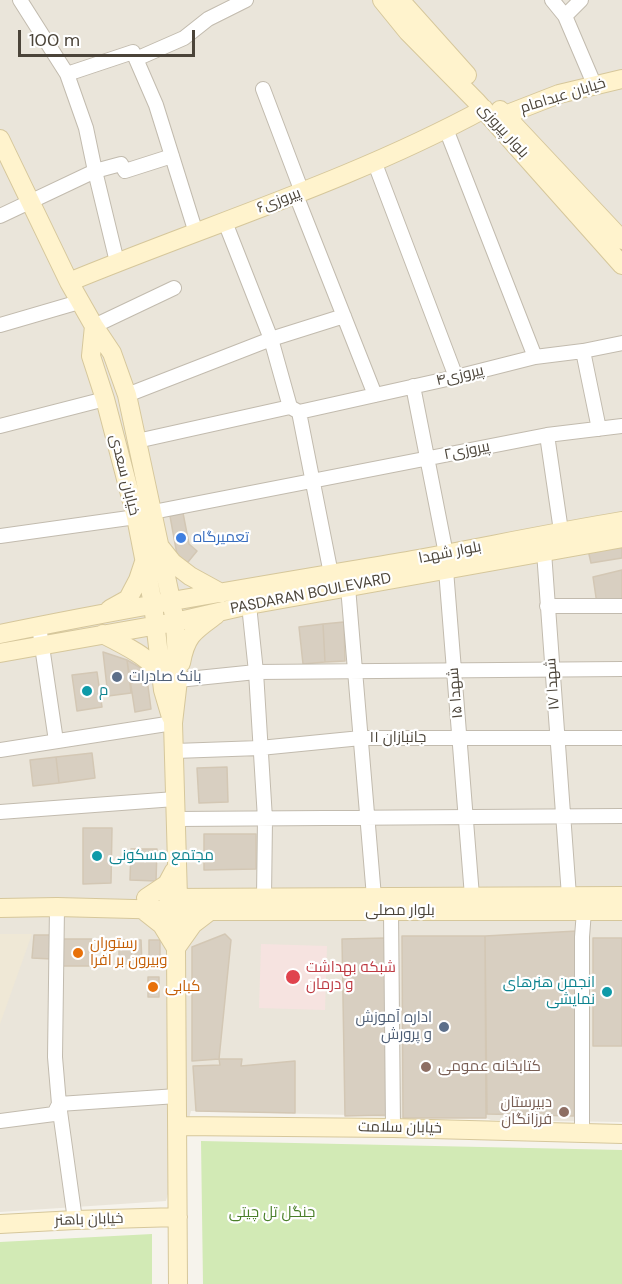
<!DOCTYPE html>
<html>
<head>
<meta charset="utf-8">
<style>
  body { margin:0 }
  #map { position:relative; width:622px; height:1284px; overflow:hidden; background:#f6f3ec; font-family:"DM Sans",sans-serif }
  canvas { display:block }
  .scale { position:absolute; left:18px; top:30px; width:177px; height:27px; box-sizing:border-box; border:3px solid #4b4439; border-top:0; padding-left:8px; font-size:18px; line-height:21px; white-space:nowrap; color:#4b4439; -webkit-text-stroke:4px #fff; paint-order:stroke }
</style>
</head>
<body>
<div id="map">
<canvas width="622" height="1284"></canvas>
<div class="scale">100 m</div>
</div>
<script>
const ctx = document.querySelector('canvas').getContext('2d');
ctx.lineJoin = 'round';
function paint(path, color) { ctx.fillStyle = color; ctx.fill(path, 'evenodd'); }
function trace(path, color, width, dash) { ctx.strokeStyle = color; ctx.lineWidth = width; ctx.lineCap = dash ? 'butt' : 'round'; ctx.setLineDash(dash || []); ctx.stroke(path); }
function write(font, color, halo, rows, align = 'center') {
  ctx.font = font + ' "DM Sans",Cairo,sans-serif'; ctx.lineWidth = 4.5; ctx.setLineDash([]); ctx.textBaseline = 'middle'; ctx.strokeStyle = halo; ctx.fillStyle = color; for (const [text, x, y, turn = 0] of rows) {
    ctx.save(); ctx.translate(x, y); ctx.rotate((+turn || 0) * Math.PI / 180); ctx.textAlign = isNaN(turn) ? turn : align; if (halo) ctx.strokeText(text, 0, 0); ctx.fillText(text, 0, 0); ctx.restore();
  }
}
paint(new Path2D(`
  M0 0H622V1122L491 1120 486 1118H403L349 1115 191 1111 166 1201 0 1212Z`), '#eae5da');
paint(new Path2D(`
  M0 934H32L0 1024Z`), '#efe8d6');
paint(new Path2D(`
  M261 944 327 946 325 1010 259 1008Z`), '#f6e3e0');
paint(new Path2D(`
  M201 1141 622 1150V1284H203Z
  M152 1234V1284H0V1242Z`), '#d2eab5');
const building = new Path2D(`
  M183 513 189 544 197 551 188 562 178 560 170 516Z
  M622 544V558L591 563 588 550Z
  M622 570V602L597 604 593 577Z
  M344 622 345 661 325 662 323 624Z
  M323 624 325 662 303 664 299 627Z
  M103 652 127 660 131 693 108 696Z
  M127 660 146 671 151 709 135 712Z
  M97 672 102 707 77 711 72 675Z
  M92 753 95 778 59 783 56 757Z
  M56 757 59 783 33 786 30 760Z
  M227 767 228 802 199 803 197 768Z
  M83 828H112L111 883 83 884Z
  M204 834H256V869L204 870Z
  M131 849H157L156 881 130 880Z
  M577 931 574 1116 487 1114 485 936Z
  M225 934 231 940 219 1059 192 1061V947Z
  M34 935H53L52 959 32 958Z
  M402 936H485L486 1118H403Z
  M386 938 389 1115 345 1116 342 939Z
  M593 938H622V1046H593Z
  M63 939H93V966H63Z
  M119 940H141L142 964H119Z
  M149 940H160V964H149Z
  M148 977H159V997H148Z
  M219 1059H242L241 1066 295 1061V1113L196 1111 193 1066 220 1065Z`);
paint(building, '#d8cfc1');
trace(building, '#d3c7b4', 1.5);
const street = new Path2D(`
  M20 0 67 74 86 128 95 171 117 262
  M552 0 565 16
  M581 0 565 16 594 84
  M136 59 184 38 208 19 246 0
  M67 74 133 52 156 105 196 233
  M263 89 302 192
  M446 129 535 357
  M374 161 456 377
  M296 195 375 395
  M0 216 95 171 121 164 125 171 172 156
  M225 222 271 339 290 407 299 412
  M0 325 79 302
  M94 326 174 288
  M583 351 599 429
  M413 386 446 554
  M127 395 271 339 344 316
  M299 412 456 377 535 357 583 351 622 343
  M299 412 331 574
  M0 426 105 399
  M547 435 561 531
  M137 441 290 407
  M153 512 547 435 622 426
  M0 536 136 517
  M544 552 569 896
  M446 570 472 896
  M348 587 374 897
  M249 605 256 672 265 819 264 897
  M547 606H622
  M39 626 56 741
  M178 680 256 672 622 669
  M0 750 173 723
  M175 751 260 748 361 738H622
  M0 812 175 799
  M176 819 622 816
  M57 907 55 1057 59 1104 75 1220
  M391 911 393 1128
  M0 1121 54 1114 59 1104 177 1096
  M582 1133V937L584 911`);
const secondary = new Path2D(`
  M382 0 408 32 476 101 622 265
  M400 0 467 75
  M500 110 622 240
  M505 115 559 94 622 79
  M0 139 69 282 94 326 112 353 127 395 171 600 175 622 178 680 173 723 178 898 176 948 178 1284
  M69 282C207 225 351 181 484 109
  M94 326 91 356 105 399 136 517 153 604 163 690 171 717
  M161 548 173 563 190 576 221 593
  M110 609 128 599 138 580 144 562
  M0 634C135 606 271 584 407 561 479 548 550 533 622 521
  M103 634C123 645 150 656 162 677
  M0 653 175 622 249 605 622 538
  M181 663C186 635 194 631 216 615
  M146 898 167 884 174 871
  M168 898 622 896
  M0 908 57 907 210 911H622
  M143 910 162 925 176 948 193 924 210 911
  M178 1126 393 1128 622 1134
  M0 1224 75 1220 178 1217`);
trace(street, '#c2bbae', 16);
trace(secondary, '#d6c79b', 20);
trace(street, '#fff', 14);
trace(secondary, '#fff3cd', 18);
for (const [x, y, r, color] of [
  [181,538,6,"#3f7fe0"],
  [117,677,6,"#5c6f8a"],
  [87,691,6,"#0f9aa8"],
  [97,856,6,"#0f9aa8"],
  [78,953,6,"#e8710a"],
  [293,977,8,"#e0444e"],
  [153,987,6,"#e8710a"],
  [607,992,6,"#0f9aa8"],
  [444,1027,6,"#5c6f8a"],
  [426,1067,6,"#8d6e63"],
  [564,1112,6,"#8d6e63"]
]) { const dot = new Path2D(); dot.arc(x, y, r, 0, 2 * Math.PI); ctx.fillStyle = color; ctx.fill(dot); trace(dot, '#fff', 2); }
write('15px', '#4b4439', '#fff', [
  ["خیابان عبدامام",563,96,-17],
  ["بلوار پیروزی",503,131,48],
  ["پیروزی۶",279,201,-21],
  ["پیروزی۴",460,376,-13],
  ["پیروزی۲",467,451,-11],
  ["خیابان سعدی",124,475,76],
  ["بلوار شهدا",450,553,-11],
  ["PASDARAN BOULEVARD",311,594,-11],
  ["شهدا ۱۷",553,684,-94],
  ["شهدا ۱۵",456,693,-95],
  ["جانبازان ۱۱",398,738],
  ["بلوار مصلی",400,911],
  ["خیابان سلامت",400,1128,1],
  ["خیابان باهنر",89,1220,-2]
]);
write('15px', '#366cbe', '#fff', [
  ["تعمیرگاه",193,538]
], 'left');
write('15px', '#4e5e75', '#fff', [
  ["بانک صادرات",129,677],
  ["اداره آموزش",432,1018,"right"],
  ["و پرورش",432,1035,"right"]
], 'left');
write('15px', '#0d838f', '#fff', [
  ["م",99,691],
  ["مجتمع مسکونی",109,856],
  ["انجمن هنرهای",595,983,"right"],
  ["نمایشی",595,1000,"right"]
], 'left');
write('15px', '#c56008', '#fff', [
  ["رستوران",90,944],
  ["وبیرون بر افرا",90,961],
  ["کبابی",165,987]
], 'left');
write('15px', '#be3a42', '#fff', [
  ["شبکه بهداشت",306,968],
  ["و درمان",306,985]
], 'left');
write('15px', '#785e54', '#fff', [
  ["کتابخانه عمومی",438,1067],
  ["دبیرستان",552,1103,"right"],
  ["فرزانگان",552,1120,"right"]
], 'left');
write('15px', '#4a7f2a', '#fff', [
  ["جنگل تل چیتی",272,1213]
]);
</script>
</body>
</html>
